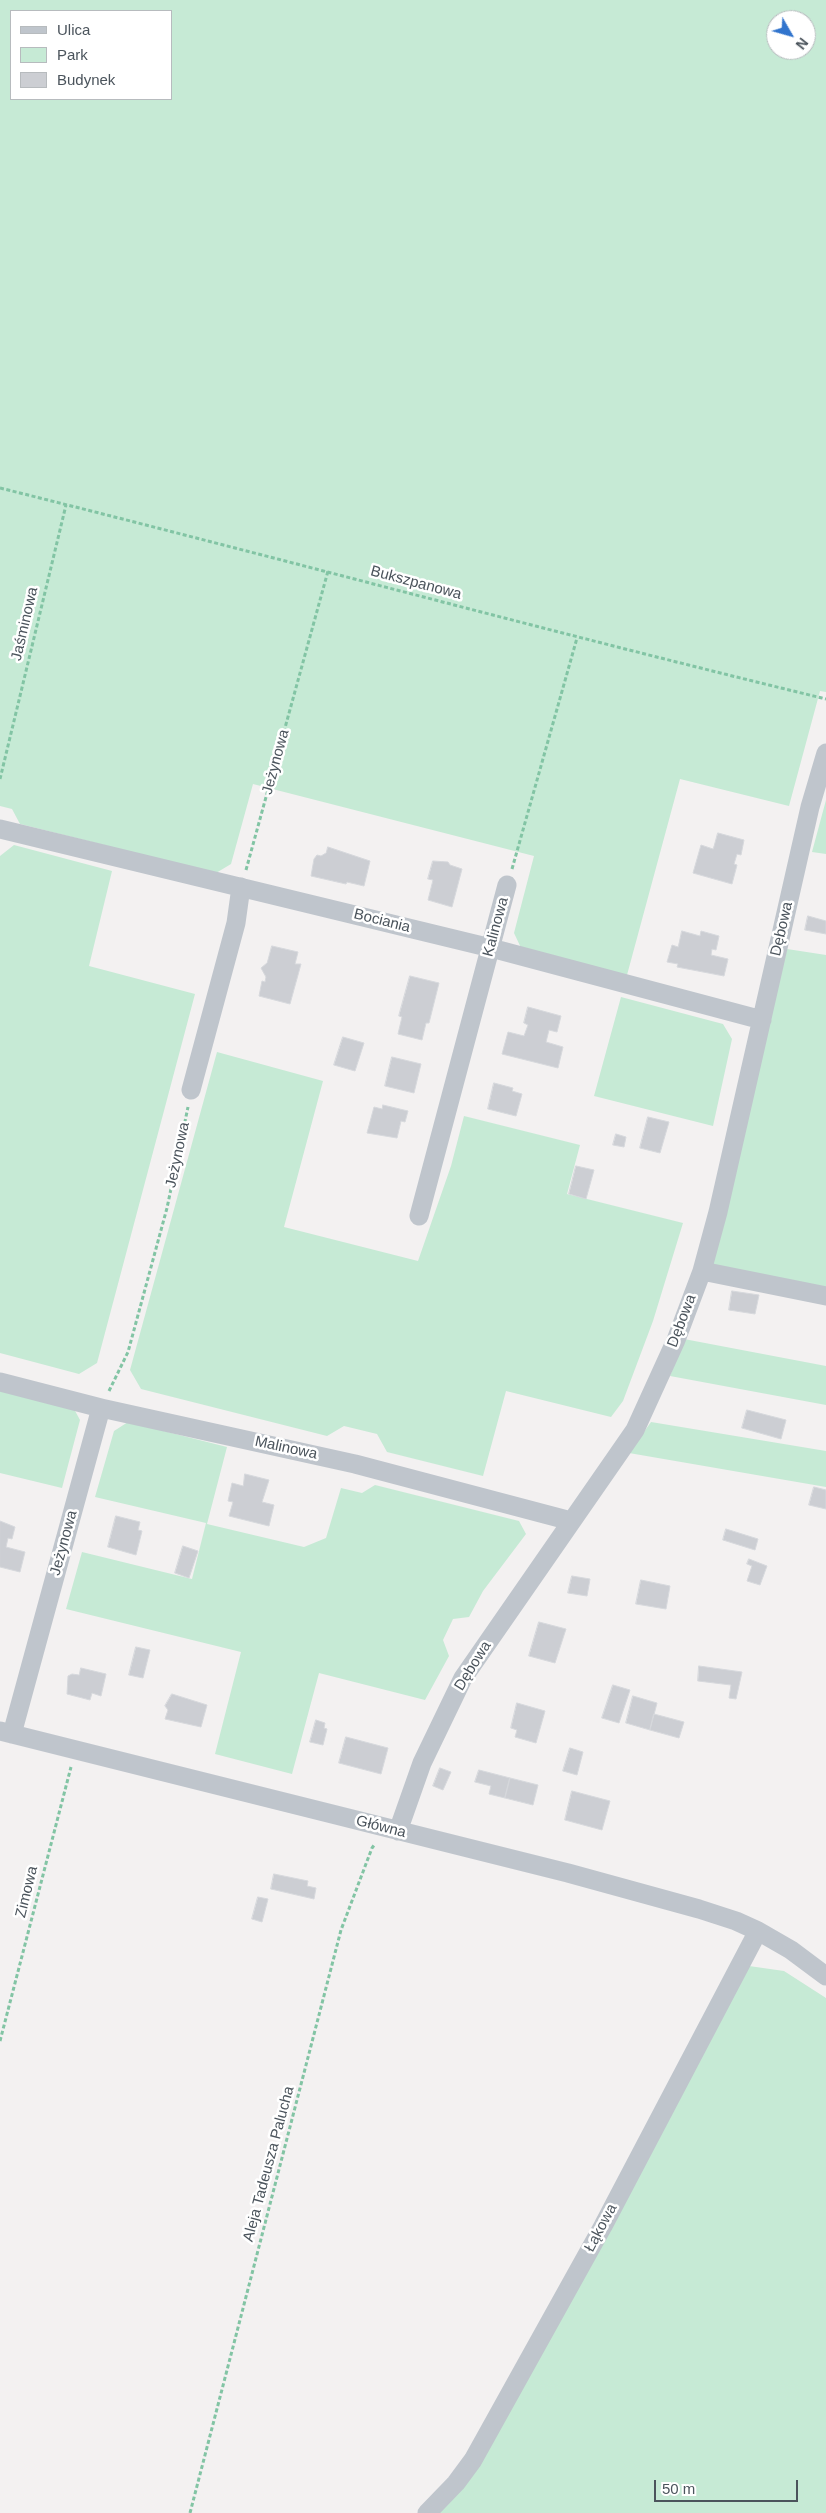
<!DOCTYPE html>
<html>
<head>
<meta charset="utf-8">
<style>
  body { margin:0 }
  #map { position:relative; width:826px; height:2513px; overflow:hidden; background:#f3f1f1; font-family:Arial,sans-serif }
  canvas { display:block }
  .legend { position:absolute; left:10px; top:10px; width:162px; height:90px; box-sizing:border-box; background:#fff; border:1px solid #b7bbbe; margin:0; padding:6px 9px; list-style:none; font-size:15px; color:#4b545c }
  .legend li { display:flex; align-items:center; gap:10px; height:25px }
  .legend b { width:25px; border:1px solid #b7bbbe }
  .north { position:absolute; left:766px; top:10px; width:50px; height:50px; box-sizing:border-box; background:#fff; border:1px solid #b7bbbe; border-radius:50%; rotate:128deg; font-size:14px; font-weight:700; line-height:20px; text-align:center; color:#4b545c }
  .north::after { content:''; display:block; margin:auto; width:18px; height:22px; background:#3174cd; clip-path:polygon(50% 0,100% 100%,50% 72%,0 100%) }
  .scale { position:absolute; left:654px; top:2480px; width:144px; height:22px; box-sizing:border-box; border:2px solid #4b545c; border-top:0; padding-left:6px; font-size:15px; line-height:18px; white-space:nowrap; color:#4b545c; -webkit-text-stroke:4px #fff; paint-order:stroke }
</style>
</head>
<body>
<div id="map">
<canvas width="826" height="2513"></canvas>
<ul class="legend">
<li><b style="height:6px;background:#bfc5cc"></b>Ulica</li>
<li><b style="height:14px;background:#c6ead5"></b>Park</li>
<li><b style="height:14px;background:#ccced3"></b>Budynek</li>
</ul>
<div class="north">N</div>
<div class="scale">50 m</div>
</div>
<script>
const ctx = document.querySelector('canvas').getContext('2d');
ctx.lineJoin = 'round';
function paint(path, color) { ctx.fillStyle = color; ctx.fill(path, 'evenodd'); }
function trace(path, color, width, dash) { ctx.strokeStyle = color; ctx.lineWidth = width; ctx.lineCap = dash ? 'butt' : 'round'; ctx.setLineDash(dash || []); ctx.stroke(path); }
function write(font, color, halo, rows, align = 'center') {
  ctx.font = font + ' Arial,sans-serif'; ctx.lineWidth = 5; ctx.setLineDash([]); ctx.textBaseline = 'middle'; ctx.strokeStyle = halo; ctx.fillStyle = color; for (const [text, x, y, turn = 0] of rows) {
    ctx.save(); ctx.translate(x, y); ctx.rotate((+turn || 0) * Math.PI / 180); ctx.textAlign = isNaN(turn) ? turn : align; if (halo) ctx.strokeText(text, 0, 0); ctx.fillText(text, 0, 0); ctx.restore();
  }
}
paint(new Path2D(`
  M0 0H826V692L820 691 789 806 680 779 627 975 522 950 514 933 534 856 253 784 231 864 216 873 20 824 12 809 0 806ZM11 11H171V99H11ZM776 20H806V50H776Z
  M826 800V854L812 852Z
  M14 845 112 871 89 966 195 994 97 1363 79 1374 0 1353V856Z
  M787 949 826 955V1289L711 1269Z
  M621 997 723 1024 732 1039 713 1126 594 1096Z
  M217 1052 323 1081 284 1227 418 1261 451 1166 464 1116 580 1145 567 1194 683 1223 653 1321 623 1401 611 1417 506 1391 483 1476 387 1452 377 1434 344 1426 327 1436 141 1389 130 1370Z
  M684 1339 826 1366V1405L670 1376Z
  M0 1389 73 1407 80 1420 62 1488 0 1473Z
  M128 1422 227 1447 207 1524 304 1547 326 1538 341 1488 362 1493 375 1485 519 1521 526 1534 483 1591 469 1617 453 1619 443 1640 449 1656 425 1700 319 1673 292 1774 215 1754 241 1652 66 1609 82 1552 192 1579 206 1523 95 1497 114 1431Z
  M651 1422 826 1451V1487L629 1453Z
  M749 1966 784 1971 826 1998V2513H432Z`), '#c6ead5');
const building = new Path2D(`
  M718 833 744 840 741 855 737 854 734 864 737 865 732 884 693 873 701 845 713 849Z
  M328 847 370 861 364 886 347 882 346 884 311 876 314 859 317 855 321 856 326 853Z
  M433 861 448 862 450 865 462 869 452 907 428 900 433 880 428 879Z
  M808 916 826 921V934L805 930Z
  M682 931 700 936 701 931 719 936 716 950 712 949 711 955 728 959 724 976 677 967 678 964 667 962 672 945 678 947Z
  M272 946 298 952 295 964H301L290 1004 259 996 262 981 265 982 266 977 261 968 267 963Z
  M410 976 439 983 429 1023H426L422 1040 398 1034 402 1017 399 1016Z
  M528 1007 561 1016 557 1032 549 1030 546 1042 563 1047 558 1068 502 1054 508 1032 524 1036 528 1025 524 1023Z
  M343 1037 364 1043 355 1071 334 1065Z
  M392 1057 421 1064 414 1093 385 1086Z
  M494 1083 513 1088 512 1091 522 1094 516 1116 488 1109Z
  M383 1105 408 1111 405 1122 401 1121 397 1138 367 1133 374 1107 382 1109Z
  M648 1117 669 1122 660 1153 640 1148Z
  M616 1134 626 1137 624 1147 613 1145Z
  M576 1166 594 1170 586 1199 569 1194Z
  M732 1291 759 1295 755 1314 729 1310Z
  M747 1410 786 1420 781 1439 742 1428Z
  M245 1474 269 1480 262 1502 274 1505 269 1526 229 1516 233 1502 228 1501 232 1483 243 1486Z
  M814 1487 826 1490V1509L809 1505Z
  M116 1516 140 1522 138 1530 142 1531 136 1555 108 1547Z
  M0 1521 15 1527 12 1539 8 1538 6 1547 25 1552 20 1572 0 1567Z
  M726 1529 758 1539 755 1550 723 1540Z
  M183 1546 198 1551 189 1578 175 1573Z
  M749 1559 767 1566 760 1585 747 1581 752 1566 747 1564Z
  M572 1576 590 1579 587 1596 568 1593Z
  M641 1580 670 1586 666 1609 636 1604Z
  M539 1622 566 1629 555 1663 529 1656Z
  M136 1647 150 1650 143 1678 129 1675Z
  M699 1666 742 1672 736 1699 729 1698 731 1685 698 1681Z
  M81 1668 106 1674 101 1696 92 1693 90 1700 67 1694 68 1676 72 1674 79 1675Z
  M613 1685 630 1690 619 1723 602 1718Z
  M172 1694 207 1705 201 1727 165 1719 168 1710 165 1706Z
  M633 1696 657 1703 650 1730 626 1723Z
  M517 1703 545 1711 536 1743 515 1737 517 1730 511 1728Z
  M654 1714 684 1722 679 1738 650 1730Z
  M316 1720 325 1723 324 1728 327 1729 323 1745 310 1742Z
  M346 1737 388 1748 381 1774 339 1763Z
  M570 1748 583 1752 577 1775 563 1771Z
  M440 1768 451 1772 443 1790 433 1786Z
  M479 1770 510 1778 505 1798 489 1794 491 1786 475 1782Z
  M510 1778 538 1785 533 1805 505 1798Z
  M572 1791 610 1801 602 1830 565 1820Z
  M274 1874 308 1881 307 1886 316 1888 314 1899 271 1889Z
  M258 1897 268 1899 262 1922 252 1919Z`);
paint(building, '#ccced3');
trace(building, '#d6d8dc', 1);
trace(new Path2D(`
  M0 488C276 557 550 632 826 699
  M0 779 66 505
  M512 869 577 638
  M246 870 328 571
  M109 1391 128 1352 167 1208 188 1107
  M0 2041 71 1767
  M190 2513 341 1930 372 1848 375 1844`), '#82c4a4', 3, [4, 2.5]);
trace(new Path2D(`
  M0 829 491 948 762 1020
  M191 1090 236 923 241 887
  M419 1216 507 885
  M702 1271 826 1296
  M0 1382 101 1408 355 1464 571 1521
  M0 1731 568 1873 699 1909 736 1921 758 1931 791 1950 826 1976
  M12 1734 101 1408
  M398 1831 422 1763 463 1678 635 1430 676 1340 702 1271 718 1212 810 807 826 753
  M427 2513 456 2483 473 2460 603 2226 758 1931`), '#bfc5cc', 19);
write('15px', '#4b545c', '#fff', [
  ["Bukszpanowa",416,583,15],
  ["Jaśminowa",25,624,-77],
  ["Jeżynowa",276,762,-75],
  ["Bociania",382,921,14],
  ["Kalinowa",496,927,-75],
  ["Dębowa",782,929,-77],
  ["Jeżynowa",178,1155,-78],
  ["Dębowa",682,1321,-69],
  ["Malinowa",286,1448,12],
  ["Jeżynowa",64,1543,-75],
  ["Dębowa",473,1666,-58],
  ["Główna",381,1827,14],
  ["Zimowa",27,1892,-76],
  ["Aleja Tadeusza Palucha",269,2164,-75],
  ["Łąkowa",601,2228,-62]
]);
</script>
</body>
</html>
